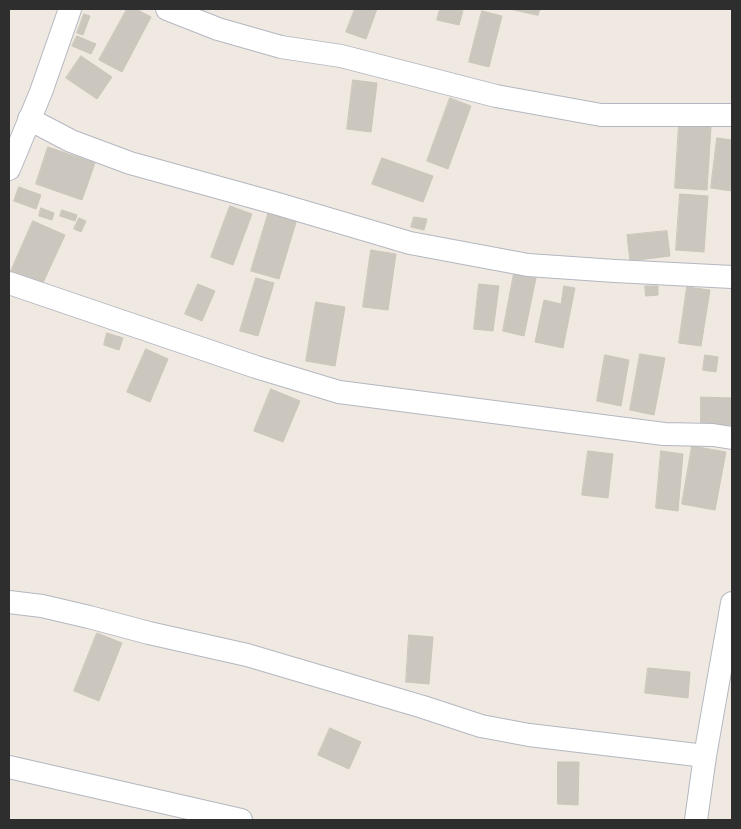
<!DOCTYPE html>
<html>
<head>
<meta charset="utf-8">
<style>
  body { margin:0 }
  #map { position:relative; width:741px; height:829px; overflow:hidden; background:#efe9e1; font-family:Lato,sans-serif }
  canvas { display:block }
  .frame { position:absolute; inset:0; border:10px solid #2e2e2e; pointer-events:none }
</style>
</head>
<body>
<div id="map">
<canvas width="741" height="829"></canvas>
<div class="frame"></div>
</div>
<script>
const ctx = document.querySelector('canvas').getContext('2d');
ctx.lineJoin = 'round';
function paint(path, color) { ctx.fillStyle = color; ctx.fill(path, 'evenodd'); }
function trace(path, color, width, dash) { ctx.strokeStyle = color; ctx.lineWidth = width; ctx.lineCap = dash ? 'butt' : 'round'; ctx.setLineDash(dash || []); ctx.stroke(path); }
const building = new Path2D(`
  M127 9H136L151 17 122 72 99 60Z
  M355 9H377L366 39 346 32Z
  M440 9H452L463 11 459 25 437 20Z
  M510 9H540L538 15Z
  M482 11 502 16 489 67 469 62Z
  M84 14 90 16 83 35 77 33Z
  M77 36 96 44 91 54 72 46Z
  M81 56 112 77 97 99 66 78Z
  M353 80 377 83 371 132 347 129Z
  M450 98 471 106 448 169 427 161Z
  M679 125 711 127 707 190 675 188Z
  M717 138 732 140V191L711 188Z
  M48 147 95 163 82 200 36 184Z
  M382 158 433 176 423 202 372 184Z
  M19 187 41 195 36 209 14 201Z
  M680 194 708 196 704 252 676 250Z
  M230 206 252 214 233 265 211 257Z
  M41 208 54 213 52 220 39 216Z
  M62 210 77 215 75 221 60 216Z
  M269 211 297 219 279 279 251 271Z
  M414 217 427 219 424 230 411 227Z
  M79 218 86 221 81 232 74 229Z
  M33 221 65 235 42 285 11 271Z
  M667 231 670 256 630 261 627 235Z
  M371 250 396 254 388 310 363 307Z
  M515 268 537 273 524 336 503 331Z
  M256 278 274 283 258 336 240 331Z
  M198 284 215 291 202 321 185 314Z
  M479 284 499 286 493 331 474 329Z
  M564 286 575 288 563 348 535 342 544 300 561 304Z
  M645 286H658V295L646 296Z
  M687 287 710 290 701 346 679 343Z
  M316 302 345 307 335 366 306 361Z
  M107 333 123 338 119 350 104 345Z
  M146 349 168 359 150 402 127 392Z
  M640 354 665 358 654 415 630 410Z
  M605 355 629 360 621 406 597 401Z
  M705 355 718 357 716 372 703 370Z
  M271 389 300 401 283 442 254 431Z
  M701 397 732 398V425H701Z
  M692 446 726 452 715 510 682 504Z
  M588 451 613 454 608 498 582 495Z
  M661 451 683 454 678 511 656 508Z
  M97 633 122 643 99 701 74 691Z
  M409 635 433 637 429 684 406 682Z
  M648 668 690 672 688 698 645 693Z
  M330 728 361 742 349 769 318 755Z
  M558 762H579L578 805 558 804Z`);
paint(building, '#cbc7bf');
trace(building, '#cbc5ba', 1);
const minor = new Path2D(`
  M167 9 218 29 281 47 341 56 496 96 601 115H732
  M29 119 71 141 130 163 278 204 410 243 528 265 615 271 732 277
  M9 169 41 92 70 9
  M9 283 256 367 339 392 664 434 713 435 732 438
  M9 602 42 606 89 617 149 633 247 655 423 707 481 726 529 735 705 756
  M9 767 241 820
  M696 820 705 756 732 603`);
trace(minor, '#b4b7c1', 24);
trace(minor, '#fff', 22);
</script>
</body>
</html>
